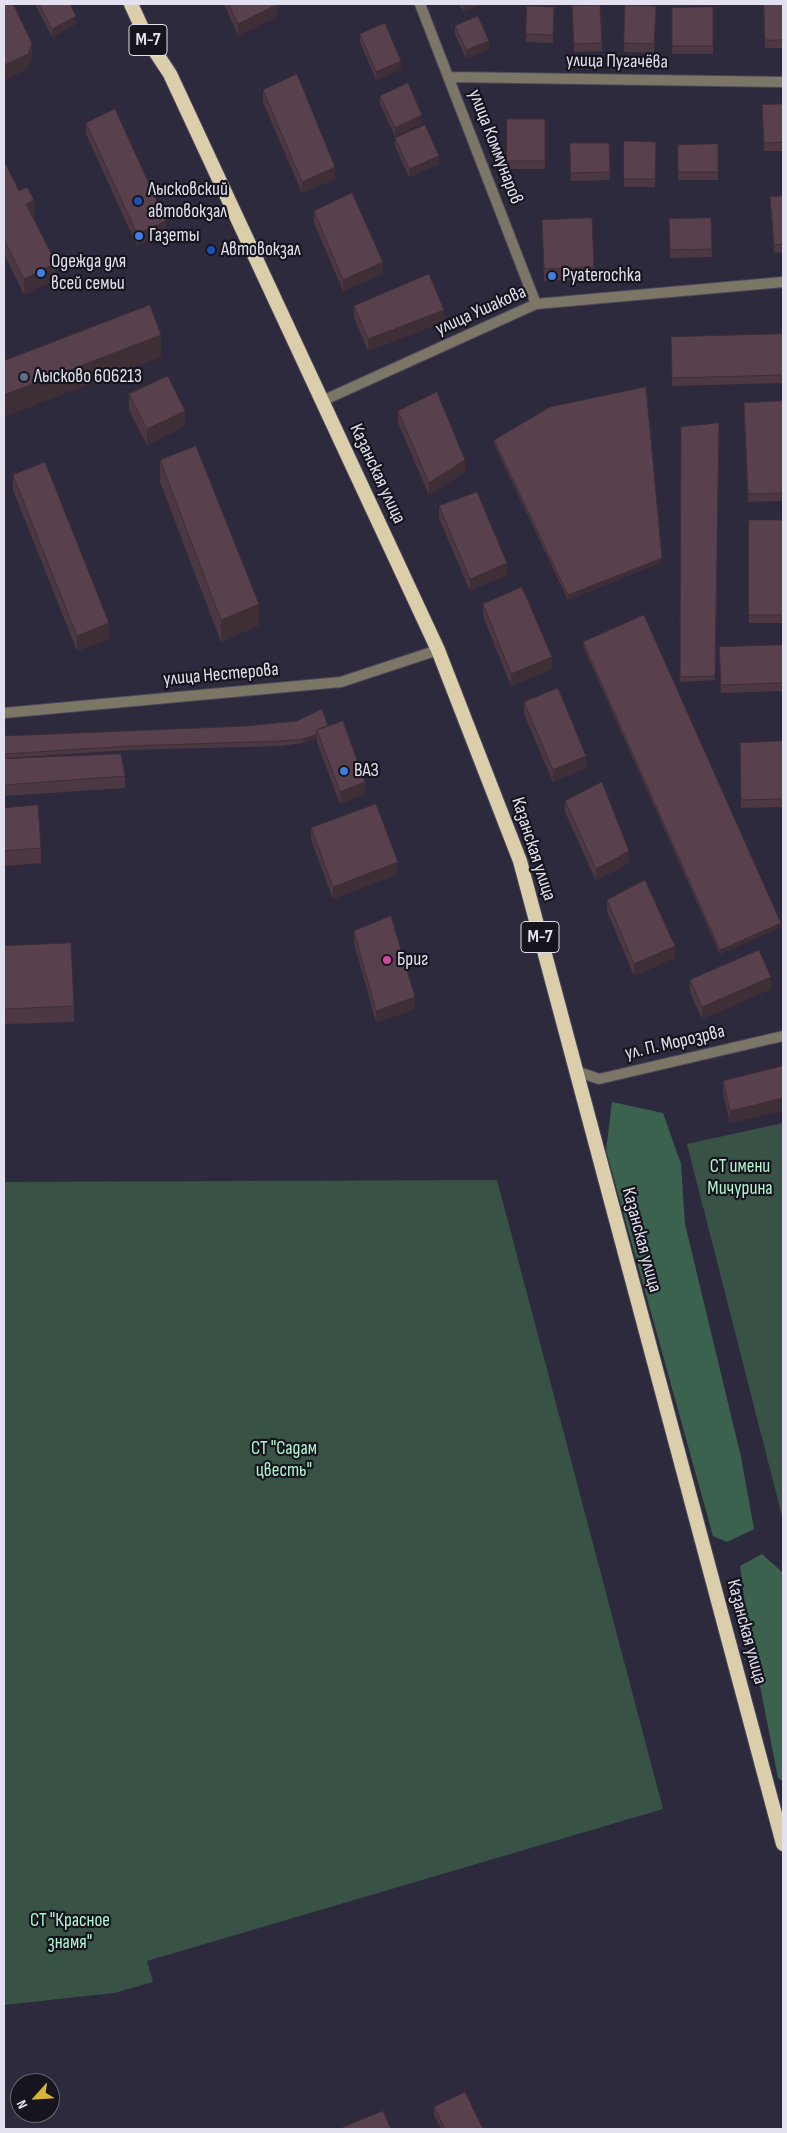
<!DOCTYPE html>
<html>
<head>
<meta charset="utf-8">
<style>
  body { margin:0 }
  #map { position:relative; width:787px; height:2133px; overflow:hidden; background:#2e2a3e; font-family:"Sofia Sans Condensed",sans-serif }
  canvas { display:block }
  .frame { position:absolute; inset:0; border:5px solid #e3e1ef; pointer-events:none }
  .north { position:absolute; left:10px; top:2073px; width:50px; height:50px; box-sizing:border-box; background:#16141d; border:1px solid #686671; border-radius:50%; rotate:244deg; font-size:14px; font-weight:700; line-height:20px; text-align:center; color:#e3e1ef }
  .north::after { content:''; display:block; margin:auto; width:18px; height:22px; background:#d7b434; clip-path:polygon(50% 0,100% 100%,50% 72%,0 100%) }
</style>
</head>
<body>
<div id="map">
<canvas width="787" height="2133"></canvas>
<div class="frame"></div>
<div class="north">N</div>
</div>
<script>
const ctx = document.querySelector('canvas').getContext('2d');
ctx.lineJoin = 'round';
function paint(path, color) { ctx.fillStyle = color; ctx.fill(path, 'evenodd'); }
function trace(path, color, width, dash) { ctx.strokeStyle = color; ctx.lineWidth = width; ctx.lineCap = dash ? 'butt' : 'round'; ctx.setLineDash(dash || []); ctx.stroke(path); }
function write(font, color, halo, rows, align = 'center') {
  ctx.font = font + ' "Sofia Sans Condensed",sans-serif'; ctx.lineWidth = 4.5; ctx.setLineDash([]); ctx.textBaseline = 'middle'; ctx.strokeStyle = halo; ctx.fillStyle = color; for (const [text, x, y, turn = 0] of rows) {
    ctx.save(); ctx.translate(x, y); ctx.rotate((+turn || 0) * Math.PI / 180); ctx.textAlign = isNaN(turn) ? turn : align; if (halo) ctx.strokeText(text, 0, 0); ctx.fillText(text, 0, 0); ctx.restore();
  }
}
paint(new Path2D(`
  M783 1123V1520L687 1144Z
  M497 1180 663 1809 147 1961 153 1982 114 1993 4 2005V1182Z`), '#385345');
paint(new Path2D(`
  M612 1102 663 1113 681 1164 685 1224 741 1457 754 1529 727 1542 713 1536 606 1150Z
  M762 1554 783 1573V1781L778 1778 747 1619 740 1566Z`), '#3b624e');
const minor = new Path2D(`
  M420 4 536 304
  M450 77 783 82
  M322 401 536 304 783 282
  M4 713 341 682 438 650
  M576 1071 599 1079 783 1036`);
const trunk = new Path2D(`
  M131 4 147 39 170 74 438 650 520 861 783 1844`);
trace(minor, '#4b475a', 12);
trace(trunk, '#4b475a', 16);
trace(minor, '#7c7667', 10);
trace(trunk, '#dbceaa', 14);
paint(new Path2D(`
  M35 4H70L76 24 52 37Z
  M224 4H278V16L238 36Z
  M460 4H480V5L463 12Z
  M764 4H783V48H765Z
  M625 5 656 6 654 53 624 52Z
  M527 6 554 7 553 43 526 42Z
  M713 7V54H672V8Z
  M572 14 602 43V51L574 52Z
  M455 26 489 49 466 59 455 34Z
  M360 34 401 69 376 80 360 42Z
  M263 90 335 179 302 193 263 102Z
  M380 96 422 124 395 136 380 104Z
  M783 104V151H764L762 105Z
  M507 119H545V169H507Z
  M86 123 166 233 137 246 86 134Z
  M395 138 439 164 409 177 395 146Z
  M624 141 656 142 655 187H624Z
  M570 143H609L610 180 571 181Z
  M718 144V180H678V145Z
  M4 161 19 191 34 216 32 217 56 279 24 295 4 254Z
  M783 196V252L774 253 770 197Z
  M314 211 383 274 343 291 314 223Z
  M711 218 712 257 670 258 669 219Z
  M542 220 594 267V279L544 281Z
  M354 306 444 322 368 351 354 318Z
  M783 334V383L672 386 671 337Z
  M129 394 185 426 147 445 129 410Z
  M783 401V501L748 502 744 411Z
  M398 411 465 472 429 495 398 423Z
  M719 423 715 680 680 682 681 427Z
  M494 440 662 562 568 600 494 444Z
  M160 460 259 625 221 642 160 482Z
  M13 475 109 639 77 651 13 490Z
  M439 506 507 575 470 591 439 518Z
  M749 520H783V623H749Z
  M483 604 552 669 511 686 483 616Z
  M583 642 781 927 720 954 583 646Z
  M783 645V691L721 693 719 647Z
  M524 702 586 768 553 782 524 714Z
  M328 726 365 794 340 804 317 742V738L303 743 281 746 130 750 4 758V736Z
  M783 741V807L741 808 740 743Z
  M4 759 125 776V788L4 796Z
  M565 801 629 863 596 881 565 812Z
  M4 808 41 848V863L4 866Z
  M311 828 398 874 333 899 311 840Z
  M607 900 675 958 634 976 607 911Z
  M354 931 415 1009 376 1022 354 943Z
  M4 946 74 1006V1022L4 1024Z
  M690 980 771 989 702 1019 690 992Z
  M783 1066V1110L730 1123 723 1093V1081Z
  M434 2107 483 2129H441L434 2115Z`), '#4c3842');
paint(new Path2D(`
  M278 4V16L238 36V24Z
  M463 4H480V5L463 12Z
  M76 16V24L52 37V29Z
  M489 41V49L466 59V50Z
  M32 43V58L28 69 4 80V65Z
  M401 61V69L376 80V72Z
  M422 115V124L395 136V128Z
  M439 156V164L409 177V169Z
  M335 167V179L302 193V182Z
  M34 200V216L26 220V204Z
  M166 221V233L137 246V234Z
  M383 262V274L343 291V280Z
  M56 263V279L24 295V279Z
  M444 310V322L368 351V339Z
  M161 335V357L4 417V395Z
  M185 411V426L147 445V429Z
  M465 460V472L429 495V483Z
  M662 558V562L568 600V595Z
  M507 563V575L470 591V579Z
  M259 604V625L221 642V620Z
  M109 623V639L77 651V636Z
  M552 657V669L511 686V674Z
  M317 734V738L303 743V739Z
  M586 756V768L553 782V770Z
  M365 782V794L340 804V792Z
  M629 851V863L596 881V869Z
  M398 862V874L333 899V887Z
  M781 923V927L720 954V950Z
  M675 946V958L634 976V964Z
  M771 977V989L702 1019V1007Z
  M415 997V1009L376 1022V1011Z
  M783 1098V1110L730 1123V1111Z`), '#3e2e36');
const building = new Path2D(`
  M4 4H13L32 43 28 54 4 65Z
  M39 4H70L76 16 52 29Z
  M229 4H278L238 24Z
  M764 4H783V40H765Z
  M600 5 602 43 574 44 572 6Z
  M625 5 656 6 654 44 624 43Z
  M527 6 554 7 553 35 526 34Z
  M713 7V46H672V8Z
  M478 16 489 41 466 50 455 26Z
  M385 23 401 61 376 72 360 34Z
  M297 74 335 167 302 182 263 90Z
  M408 83 422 115 395 128 380 96Z
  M783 104V142L764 143 762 105Z
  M115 109 166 221 137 234 86 123Z
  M507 119H545V161H507Z
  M425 125 439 156 409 169 395 138Z
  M624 141 656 142 655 179H624Z
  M570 143H609L610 172 571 173Z
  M718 144V172H678V145Z
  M4 161 19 191 27 187 34 200 26 204 56 263 24 279 4 239Z
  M352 193 383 262 343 280 314 211Z
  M783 196V244L774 245 770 197Z
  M592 218 594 267 544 269 542 220Z
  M711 218 712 249 670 250 669 219Z
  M429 274 444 310 368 339 354 306Z
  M150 305 161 335 4 395V361Z
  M783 334V375L672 378 671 337Z
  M168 376 185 411 147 429 129 394Z
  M646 387 662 558 568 595 494 440 550 407Z
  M437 392 465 460 429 483 398 411Z
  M783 401V493L748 494 744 403Z
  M719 423 715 676 680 677 681 427Z
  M196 446 259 604 221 620 160 460Z
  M45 462 109 623 77 636 13 475Z
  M477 492 507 563 470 579 439 506Z
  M749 520H783V615H749Z
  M522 587 552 657 511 674 483 604Z
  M644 615 781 923 720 950 583 642Z
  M783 645V683L721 685 719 647Z
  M558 688 586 756 553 770 524 702Z
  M322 709 328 726 317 730V734L303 739 281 741 130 746 4 754V736L246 726 297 721Z
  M343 721 365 782 340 792 317 730Z
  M783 741V799L741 800 740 743Z
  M121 754 125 776 4 785V759Z
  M602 782 629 851 596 869 565 801Z
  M376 804 398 862 333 887 311 828Z
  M38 805 41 848 4 851V808Z
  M645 880 675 946 634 964 607 900Z
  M391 916 415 997 376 1011 354 931Z
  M71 943 74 1006 4 1009V946Z
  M759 950 771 977 702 1007 690 980Z
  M783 1066V1098L730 1111 723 1081Z
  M465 2092 483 2129H445L434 2107Z
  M383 2111 391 2129H339Z`);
paint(building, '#58414d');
trace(building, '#3e2e36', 1);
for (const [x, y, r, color] of [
  [138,201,5,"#1a4fb4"],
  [139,236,5,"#3f7fe0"],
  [211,250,5,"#1a4fb4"],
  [41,273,5,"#3f7fe0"],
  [552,276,5,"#3f7fe0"],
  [24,377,5,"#5c6f8a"],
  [344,771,5,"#3f7fe0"],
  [387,960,5,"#d1479c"]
]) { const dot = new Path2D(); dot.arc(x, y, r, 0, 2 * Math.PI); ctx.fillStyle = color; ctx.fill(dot); trace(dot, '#16141d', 2); }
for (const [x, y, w] of [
  [148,40,38],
  [540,937,38]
]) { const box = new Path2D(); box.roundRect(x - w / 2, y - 15.5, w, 31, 4); ctx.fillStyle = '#16141d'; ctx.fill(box); trace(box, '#e3e1ef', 1); }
write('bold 18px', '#e3e1ef', null, [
  ["М-7",148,40],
  ["М-7",540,937]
]);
write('19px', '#e3e1ef', '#16141d', [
  ["улица Пугачёва",617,62,1],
  ["улица Коммунаров",495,147,69],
  ["улица Ушакова",481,311,-24],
  ["Казанская улица",377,474,65],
  ["улица Нестерова",221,675,-5],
  ["Казанская улица",533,849,72],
  ["ул. П. Морозрва",675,1043,-13],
  ["Казанская улица",641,1240,75],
  ["Казанская улица",746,1632,75]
]);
write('19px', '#e3e1ef', '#16141d', [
  ["Лысковский",148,190],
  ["автовокзал",148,212],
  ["Газеты",149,236],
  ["Автовокзал",221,250],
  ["Одежда для",51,262],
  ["всей семьи",51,284],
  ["Pyaterochka",562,276],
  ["Лысково 606213",34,377],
  ["ВАЗ",354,771],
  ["Бриг",397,960]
], 'left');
write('19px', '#b2f6d2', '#16141d', [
  ["СТ имени",740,1167],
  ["Мичурина",740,1189],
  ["СТ \"Садам",284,1449],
  ["цвесть\"",284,1471],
  ["СТ \"Красное",70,1921],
  ["знамя\"",70,1943]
]);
</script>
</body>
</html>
